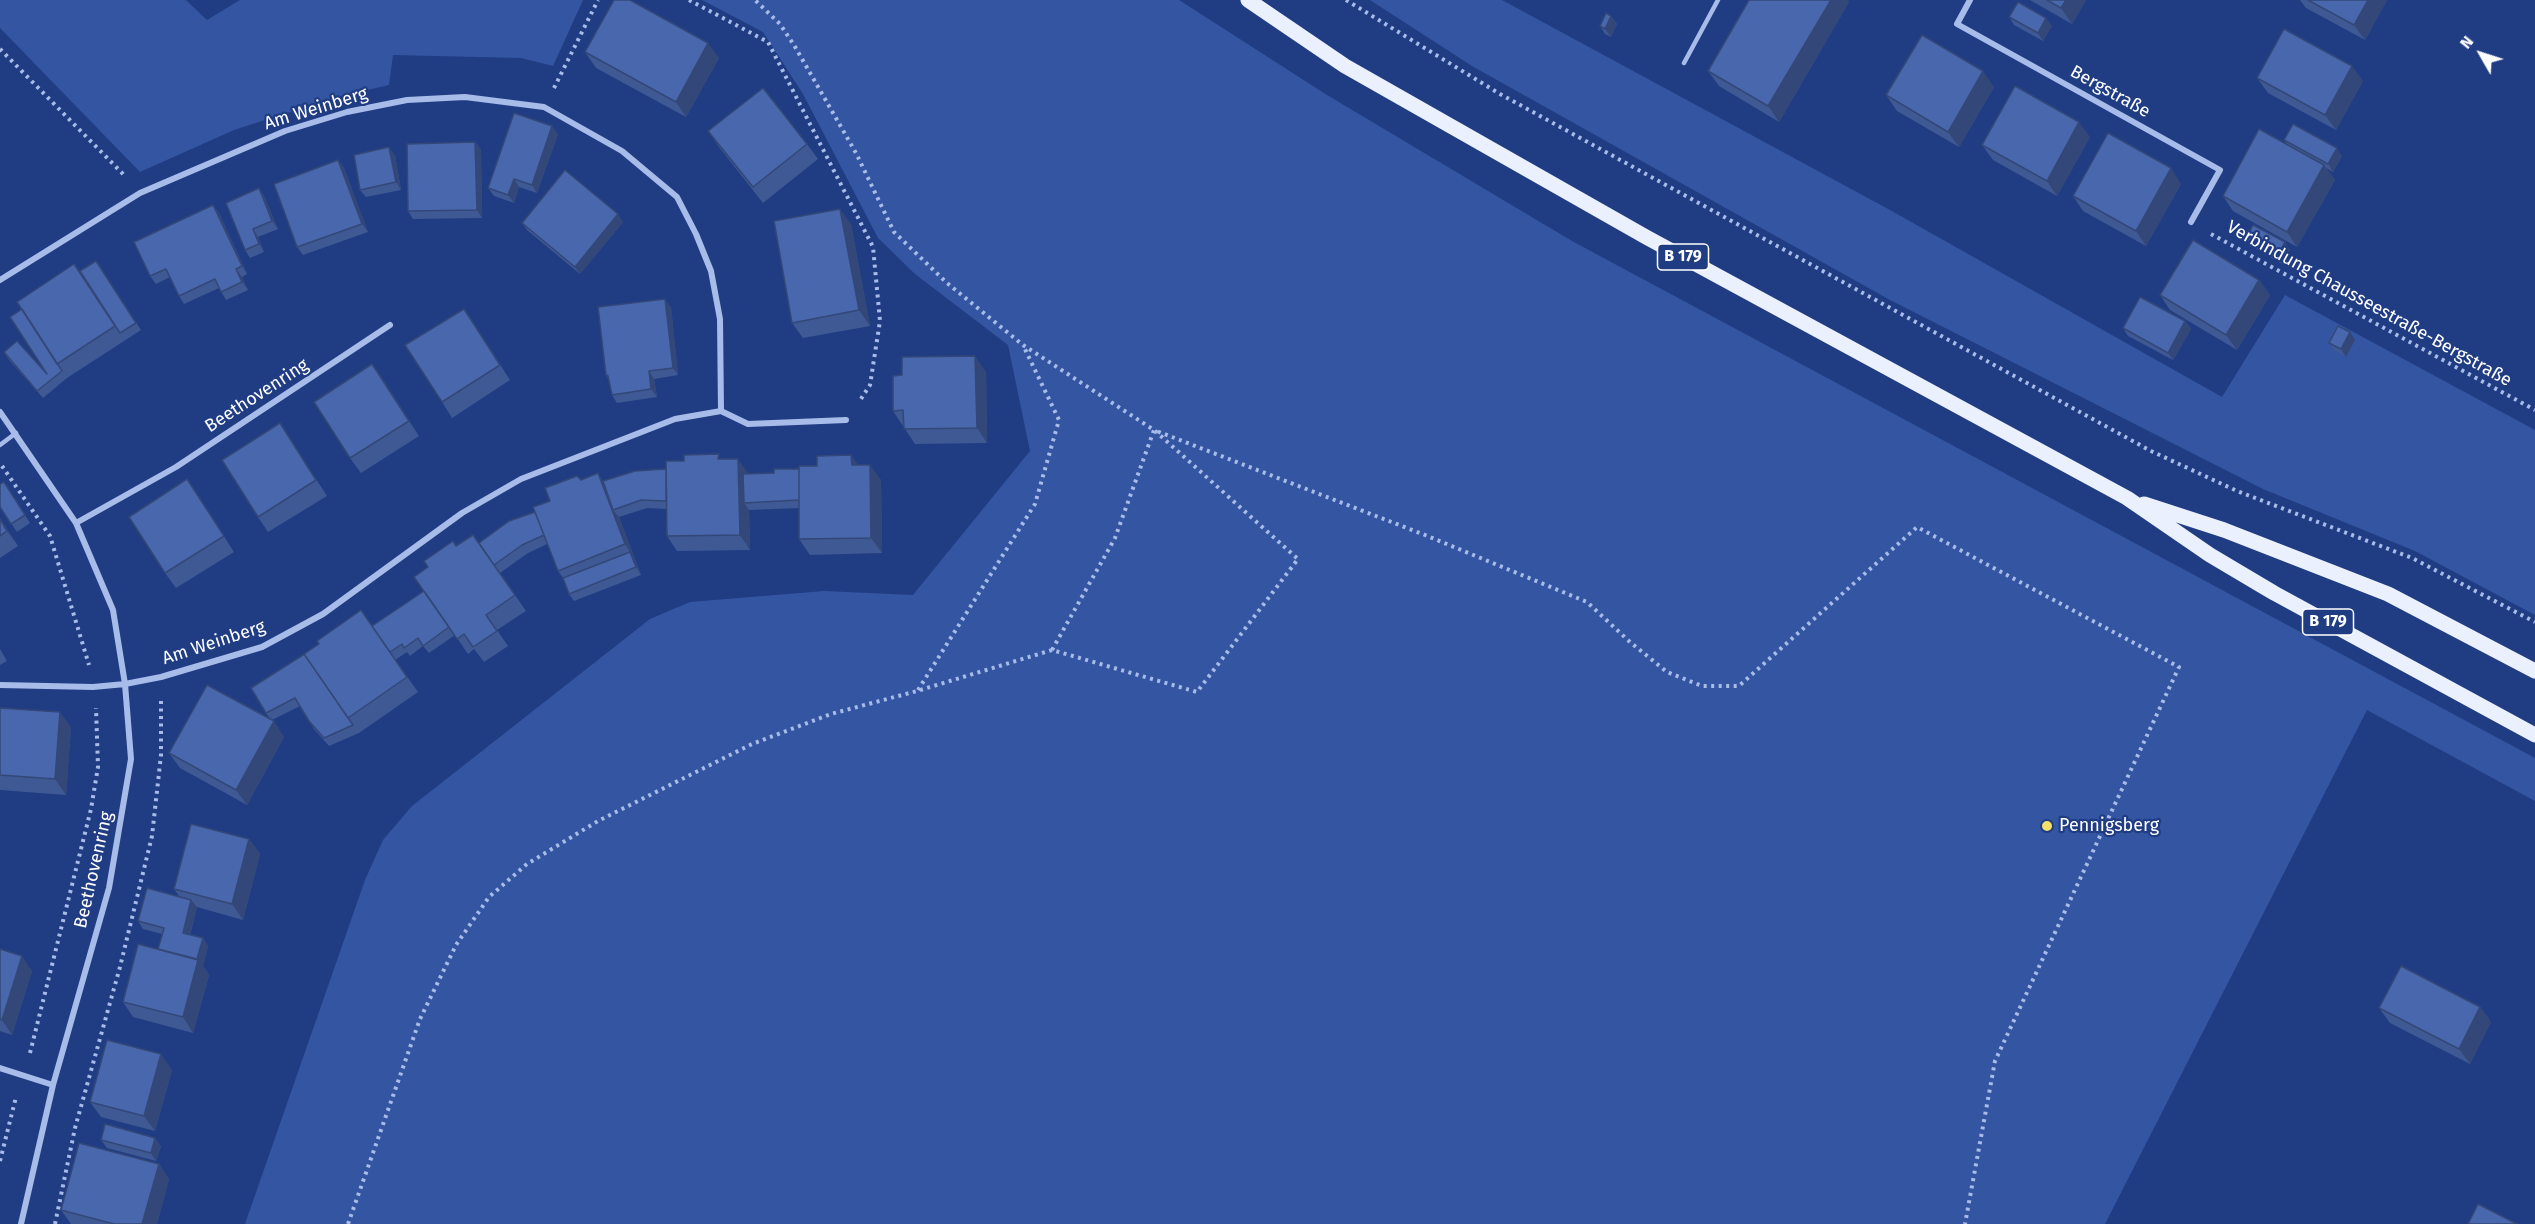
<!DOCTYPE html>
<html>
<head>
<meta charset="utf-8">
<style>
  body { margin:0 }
  #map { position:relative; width:2535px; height:1224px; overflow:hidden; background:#203d84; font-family:"Fira Sans",sans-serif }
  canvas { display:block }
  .north { position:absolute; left:2451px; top:24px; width:60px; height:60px; -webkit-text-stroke:4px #203d84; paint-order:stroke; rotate:309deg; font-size:16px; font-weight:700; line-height:24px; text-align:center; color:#fff }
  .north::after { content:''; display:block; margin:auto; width:21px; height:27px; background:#fff; clip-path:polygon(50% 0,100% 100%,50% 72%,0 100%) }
</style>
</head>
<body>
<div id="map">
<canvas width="2535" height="1224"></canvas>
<div class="north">N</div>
</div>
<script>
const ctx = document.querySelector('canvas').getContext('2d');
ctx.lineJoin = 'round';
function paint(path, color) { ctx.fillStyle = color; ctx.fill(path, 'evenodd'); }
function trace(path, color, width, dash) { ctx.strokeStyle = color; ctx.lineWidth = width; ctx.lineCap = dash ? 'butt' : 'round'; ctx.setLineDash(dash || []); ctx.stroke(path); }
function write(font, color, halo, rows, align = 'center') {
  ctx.font = font + ' "Fira Sans",sans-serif'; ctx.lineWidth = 4.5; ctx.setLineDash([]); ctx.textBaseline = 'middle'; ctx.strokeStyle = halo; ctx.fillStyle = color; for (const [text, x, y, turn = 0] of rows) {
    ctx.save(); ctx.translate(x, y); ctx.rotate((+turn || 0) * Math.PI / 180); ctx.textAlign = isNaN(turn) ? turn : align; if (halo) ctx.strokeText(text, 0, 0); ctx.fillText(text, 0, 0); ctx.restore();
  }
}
paint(new Path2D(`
  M0 0H186L207 20 240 0H583L553 66 521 58 393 55 389 85 337 97 234 130 140 172 0 28Z
  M702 0H1179L1327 95 1572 241 2535 758V801L2367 710 2105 1224H245L365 880 383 840 412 806 650 619 690 602 824 591 913 595 1030 451 1008 345 915 274 878 238 803 94 763 32Z
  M1370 0H1502L1890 210 2222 397 2285 295 2535 430V615L2415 551 2263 489 1890 300 1472 66Z`), '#3455a1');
trace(new Path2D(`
  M689 0 768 42 873 247 880 321 870 385 859 402
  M1346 0 1500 94 2151 451 2237 491 2412 558 2535 622
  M0 49 124 175
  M554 88 598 0
  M2211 234 2535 410
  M2 466 50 536 89 665
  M1052 650 1115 538 1154 430 1425 535 1587 602 1630 642 1667 672 1702 686H1739L1917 527 2179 667 1995 1061 1965 1224
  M918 690 1035 504 1059 420 1024 347
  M30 1053 91 809 98 767 96 708
  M0 1161 16 1097
  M55 1224 75 1128 120 967 152 836 161 755V700
  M348 1224 420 1019 456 945 489 897 527 864 598 821 752 744 831 714 917 691 1052 650 1197 692 1298 559 1154 430 1023 345 947 283 894 232 856 153 794 45 780 24 755 0`), '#a8bce9', 4, [3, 4.5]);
trace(new Path2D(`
  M1684 63 1718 0
  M0 445 16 433`), '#a8bce9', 4.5);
trace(new Path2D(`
  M1970 0 1957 24 2220 170 2191 222
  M0 280 140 193 285 131 347 112 407 100 465 97 544 107 622 151 677 197 696 234 711 271 720 319 721 411 675 419 521 479 462 513 323 614 262 647 161 677 125 684 93 687 0 685
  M721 411 748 424 846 420
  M0 412 76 523 113 610 125 684 131 759 109 888 53 1085 21 1224
  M76 523 176 467 390 325
  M0 1068 53 1085`), '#a8bce9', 6);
trace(new Path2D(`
  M1248 0 1345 66 1646 237 2127 498 2210 555 2274 593 2535 735
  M2144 504 2224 530 2388 594 2535 671`), '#ebf0fe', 15);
paint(new Path2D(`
  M2030 0H2086L2072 24Z
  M2300 0H2387L2365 40 2306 8Z
  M1849 2 1779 122 1719 86 1708 71Z
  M1611 16 1617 24 1611 37 1605 34 1600 26Z
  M2009 17 2052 26 2043 41 2014 25Z
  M585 52 719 58 686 117 596 68Z
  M2257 78 2363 81 2336 130 2268 93Z
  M1994 87 1959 147 1897 111 1886 95Z
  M708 131 807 144 818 159 763 203 719 147Z
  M558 134 537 193 519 187 514 203 494 196 488 188Z
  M2090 137 2057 196 1993 160 1982 145Z
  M2284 140 2342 156 2333 172 2326 168 2335 180 2297 247 2233 211 2223 196 2287 145Z
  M475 142 481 150 482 218 413 219 408 211Z
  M395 155 401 190 366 197 360 190Z
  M338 160 344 168 368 232 303 255 297 247Z
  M2181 184 2146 246 2083 211 2073 196Z
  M259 188 264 196 278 229 258 237 264 252 250 258 245 250Z
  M213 205 219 213 247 274 242 277 248 290 226 300 219 288 184 304 179 296 170 277 156 284 150 276Z
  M623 222 580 274 527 230 522 223Z
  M851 224 870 326 803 338 792 323Z
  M2246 239 2290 250 2282 264 2251 246Z
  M96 261 141 330 67 378 43 398 9 360 4 352 47 374 80 271Z
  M2259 280 2270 295 2237 350 2170 310 2160 295Z
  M671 307 678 375 654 379 657 397 617 403 612 395 609 380 606 375Z
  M2185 321 2191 329 2173 360 2128 336 2123 328Z
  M474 324 510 380 452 418 442 402Z
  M2350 332 2355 340 2346 357 2334 350 2329 343Z
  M372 364 419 436 361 473 350 458Z
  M986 372 987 443 915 444 893 411 902 375Z
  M290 439 327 496 268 532 258 517Z
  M722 459 749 474 774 473 799 469 858 465 881 480 882 553 810 555 799 539V508L749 510 750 550 677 551 667 536 666 509 647 508 619 517 641 575 574 601 569 594 563 578 558 571 547 544 528 553 500 573 526 611 497 630 508 646 484 662 474 649 468 654 455 635 429 653 423 646 410 656 407 652 395 660 391 654 418 692 359 733 329 746 314 729 300 706 272 720 284 737 247 805 180 768 169 753 271 720 266 713 424 591 456 546 479 543 535 512 581 480 603 481 666 469 684 461Z
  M187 479 234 552 176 588 165 573Z
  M4 482 30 523 17 532 0 507Z
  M0 518 18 546 0 558Z
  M0 649 7 661 0 665Z
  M0 708 71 727 66 795 0 790Z
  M249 839 260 854 243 920 197 907 190 935 203 938 208 946 203 966 209 975 193 1033 133 1017 123 1002 158 949 162 934 143 929 138 921 179 896 174 889Z
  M0 949 32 971 12 1035 0 1031Z
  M2480 1007 2491 1022 2470 1064 2390 1023 2379 1008Z
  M172 1070 155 1131 101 1117 90 1102Z
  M101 1140 161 1146 156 1161 107 1148Z
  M159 1164 169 1179 157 1224H71L61 1210Z`), '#3f5994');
paint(new Path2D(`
  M1831 0H1848L1849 2 1779 122 1768 106Z
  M2066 0H2086L2072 24 2061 8Z
  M2368 0H2387L2365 40 2354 25Z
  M1611 16 1617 24 1611 37 1605 29Z
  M2046 18 2052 26 2043 41 2038 33Z
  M708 43 719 58 686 117 676 102Z
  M2352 66 2363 81 2336 130 2325 115Z
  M1983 71 1994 87 1959 147 1948 132Z
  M2079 122 2090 137 2057 196 2047 181Z
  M552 126 558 134 537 193 532 185Z
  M475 142 481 150 482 218 477 210Z
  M389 147 395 155 401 190 396 182Z
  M2337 148 2342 156 2333 172 2328 164Z
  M338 160 344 168 368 232 362 224Z
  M2324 165 2335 180 2297 247 2287 232Z
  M2171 168 2181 184 2146 246 2136 231Z
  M514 179 519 187 514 203 508 195Z
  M259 188 264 196 278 229 272 221Z
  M213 205 219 213 247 274 242 266Z
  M840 209 851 224 870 326 859 310Z
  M618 214 623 222 580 274 575 267Z
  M253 229 258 237 264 252 259 244Z
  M2285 242 2290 250 2282 264 2277 256Z
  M236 269 242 277 248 290 242 282Z
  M2259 280 2270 295 2237 350 2226 335Z
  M665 299 671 307 678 375 673 368Z
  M2185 321 2191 329 2173 360 2168 353Z
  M2350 332 2355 340 2346 357 2341 349Z
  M975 356 986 372 987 443 977 428Z
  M372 364 383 379 419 436 409 421Z
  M649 371 654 379 657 397 651 389Z
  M851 455 862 470 852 465Z
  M738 459 749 474 744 503 749 510 750 550 740 535Z
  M870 465 881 480 882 553 871 538Z
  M598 473 608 489 613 510 619 517 641 575 636 567 630 552 625 544Z
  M0 518 18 546 7 531Z
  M60 712 71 727 66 795 55 779Z
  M274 721 284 737 247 805 236 790Z
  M249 839 260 854 243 920 232 904Z
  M191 900 197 907 188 941 183 933Z
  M203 938 208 946 203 966 209 975 193 1033 183 1017Z
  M22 956 32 971 12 1035 2 1020Z
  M2480 1007 2491 1022 2470 1064 2459 1049Z
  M161 1054 172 1070 155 1131 144 1116Z
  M155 1138 161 1146 156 1161 151 1153Z
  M159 1164 169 1179 157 1224H142Z`), '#334878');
const building = new Path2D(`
  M614 0H630L708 43 676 102 585 52Z
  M1749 0H1831L1768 106 1708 71Z
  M2047 0H2066L2061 8Z
  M2308 0H2368L2354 25Z
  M2018 2 2046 18 2038 33 2009 17Z
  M1606 13 1611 16 1605 29 1600 26Z
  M2284 29 2352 66 2325 115 2257 78Z
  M1922 35 1983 71 1948 132 1886 95Z
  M2015 86 2079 122 2047 181 1982 145Z
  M763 88 807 144 753 187 708 131Z
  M514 113 552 126 532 185 514 179 508 195 488 188Z
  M2293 124 2337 148 2328 164 2284 140Z
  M2259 129 2324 165 2287 232 2223 196Z
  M2108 133 2171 168 2136 231 2073 196Z
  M475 142 477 210 408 211 407 144Z
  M389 147 396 182 360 190 354 155Z
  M338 160 362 224 297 247 274 184Z
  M565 170 618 214 575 267 522 223Z
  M259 188 272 221 253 229 259 244 245 250 226 203Z
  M213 205 242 266 236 269 242 282 221 292 215 279 179 296 166 269 150 276 134 242Z
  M840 209 859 310 792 323 774 221Z
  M2253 225 2285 242 2277 256 2246 239Z
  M2193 240 2259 280 2226 335 2160 295Z
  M96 261 136 323 120 333 80 271Z
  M74 264 115 326 57 364 17 302Z
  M2140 297 2185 321 2168 353 2123 328Z
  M665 299 673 368 649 371 651 389 612 395 608 376 606 375 598 307Z
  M22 309 62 371 37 391 4 352 17 341 47 374 10 317Z
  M464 309 500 365 442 402 405 345Z
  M2338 326 2350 332 2341 349 2329 343Z
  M975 356 977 428 904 429 903 410 893 411V376L902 375V357Z
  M372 364 409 421 350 458 314 402Z
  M280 423 316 480 258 517 222 460Z
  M719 454 718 459H738L740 535 667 536 666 461H684V455Z
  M851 455 852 465H870L871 538 799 539V466H817V456Z
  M666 469V501L641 500 613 510 603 481 635 471Z
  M774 469H799V500L744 503 743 474 774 473Z
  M598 473 625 544 558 571 533 507 550 501 545 488 577 476 581 480Z
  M187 479 224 536 165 573 129 517Z
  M4 482 25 515 11 524 0 507V484Z
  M535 512 544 535 522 545 494 565 479 543 509 521Z
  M0 519 7 531 0 536Z
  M473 535 515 595 486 615 497 631 473 647 464 634 457 639 414 577 428 567 424 561 453 541 456 546Z
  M630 552 636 567 569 594 563 578Z
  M424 591 449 627 423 646 418 638 404 648 402 644 390 652 372 626Z
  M361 610 407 677 348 718 304 654 319 644 317 641Z
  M306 653 304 654 353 725 324 738 309 721 295 698 266 713 251 688Z
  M207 685 274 721 236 790 169 753Z
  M0 708 60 712 55 779 0 775Z
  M191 824 249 839 232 904 174 889Z
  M147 888 191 900 183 933 203 938 197 959 158 949 164 928 138 921Z
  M138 944 198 960 183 1017 123 1002Z
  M0 949 22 956 2 1020 0 1019Z
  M2401 966 2480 1007 2459 1049 2379 1008Z
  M107 1040 161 1054 144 1116 90 1102Z
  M105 1124 155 1138 151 1153 101 1140Z
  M79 1143 159 1164 142 1224H114L61 1210Z
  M2478 1204 2517 1224H2468Z`);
paint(building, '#4967ac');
trace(building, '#334878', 1.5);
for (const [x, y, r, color] of [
  [2047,826,6,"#f6e168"]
]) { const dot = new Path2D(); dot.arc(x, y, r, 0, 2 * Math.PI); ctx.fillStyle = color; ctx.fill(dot); trace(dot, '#203d84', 2); }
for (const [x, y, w] of [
  [1683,257,51],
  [2328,622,51]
]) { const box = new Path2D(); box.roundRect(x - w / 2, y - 13, w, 26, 4.5); ctx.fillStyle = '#203d84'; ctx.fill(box); trace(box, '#fff', 1.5); }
write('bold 16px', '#fff', null, [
  ["B 179",1683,257],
  ["B 179",2328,622]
]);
write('18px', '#fff', '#203d84', [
  ["Bergstraße",2110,92,29],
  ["Am Weinberg",316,109,-17],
  ["Verbindung Chausseestraße-Bergstraße",2369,304,29],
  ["Beethovenring",257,396,-33],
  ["Am Weinberg",214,643,-18],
  ["Beethovenring",94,870,-77]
]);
write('18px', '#fff', '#203d84', [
  ["Pennigsberg",2059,826]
], 'left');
</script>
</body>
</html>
